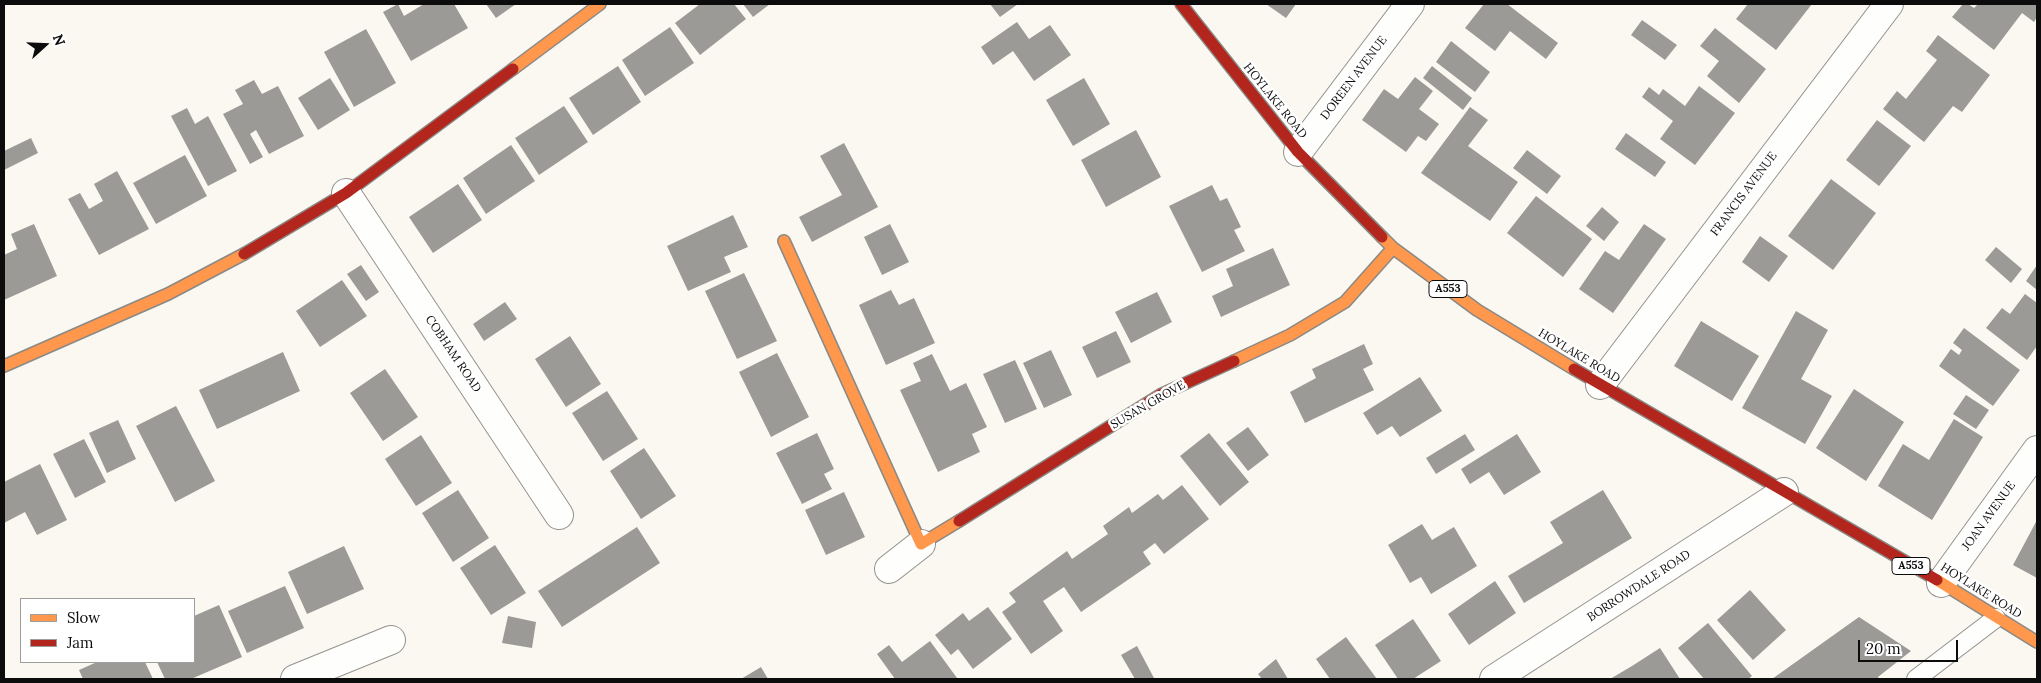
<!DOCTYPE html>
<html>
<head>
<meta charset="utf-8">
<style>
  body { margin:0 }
  #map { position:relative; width:2041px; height:683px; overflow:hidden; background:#faf8f0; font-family:Lora,serif }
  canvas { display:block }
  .frame { position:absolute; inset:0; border:5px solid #0c0c0c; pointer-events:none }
  .legend { position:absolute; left:20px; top:598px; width:175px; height:65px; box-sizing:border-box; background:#fff; border:1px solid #9e9e9e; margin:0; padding:6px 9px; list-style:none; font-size:15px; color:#0c0c0c }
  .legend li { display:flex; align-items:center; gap:10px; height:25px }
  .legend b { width:25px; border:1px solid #9e9e9e }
  .north { position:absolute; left:20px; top:20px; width:50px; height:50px; -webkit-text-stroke:4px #fff; paint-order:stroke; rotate:70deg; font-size:14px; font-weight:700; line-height:20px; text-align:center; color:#0c0c0c }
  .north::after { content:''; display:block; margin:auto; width:18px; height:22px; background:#0c0c0c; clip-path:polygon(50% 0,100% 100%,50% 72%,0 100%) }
  .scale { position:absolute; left:1858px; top:640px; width:100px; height:22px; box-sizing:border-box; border:2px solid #0c0c0c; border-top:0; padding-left:6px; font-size:15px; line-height:18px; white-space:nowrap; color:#0c0c0c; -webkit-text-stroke:4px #fff; paint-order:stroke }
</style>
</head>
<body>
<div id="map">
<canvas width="2041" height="683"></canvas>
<div class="frame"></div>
<ul class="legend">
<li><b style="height:6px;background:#ff974d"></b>Slow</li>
<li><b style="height:6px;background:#b3261e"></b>Jam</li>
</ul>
<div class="north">N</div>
<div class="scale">20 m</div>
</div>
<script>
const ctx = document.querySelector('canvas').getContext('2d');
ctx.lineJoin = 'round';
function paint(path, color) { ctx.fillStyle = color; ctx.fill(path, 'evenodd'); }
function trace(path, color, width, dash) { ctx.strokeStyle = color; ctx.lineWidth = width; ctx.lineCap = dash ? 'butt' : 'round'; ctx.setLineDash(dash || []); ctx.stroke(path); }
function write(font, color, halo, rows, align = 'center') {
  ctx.font = font + ' Lora,serif'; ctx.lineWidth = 5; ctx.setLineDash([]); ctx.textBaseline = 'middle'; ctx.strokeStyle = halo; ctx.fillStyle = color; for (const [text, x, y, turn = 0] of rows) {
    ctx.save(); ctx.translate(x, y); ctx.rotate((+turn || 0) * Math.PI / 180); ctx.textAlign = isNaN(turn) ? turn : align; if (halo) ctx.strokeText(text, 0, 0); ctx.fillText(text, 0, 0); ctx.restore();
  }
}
paint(new Path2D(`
  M398 4 404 16 424 4H454L468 28 411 61 383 12Z
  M486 4H516L496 18Z
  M700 4H734L746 19 700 55 675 23Z
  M743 4H770L753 17Z
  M990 4H1018L1000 17Z
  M1266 4H1296L1286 18Z
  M1484 4H1507L1558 43 1546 59 1510 31 1495 51 1465 28Z
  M1748 4H1812L1776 50 1736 19Z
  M1963 4H1968L1974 8 1978 4H2037V17L2034 22 2022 13 1994 50 1952 17Z
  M1642 20 1677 45 1665 60 1631 35Z
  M1017 22 1029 39 1050 25 1071 55 1034 81 1013 51 993 65 981 47Z
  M670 27 694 63 645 96 622 60Z
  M1715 28 1766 69 1739 103 1707 76 1719 61 1700 46Z
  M366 29 396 83 354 107 324 52Z
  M1938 35 1990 75 1962 112 1953 106 1924 142 1883 109 1897 91 1906 99 1937 60 1926 51Z
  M1451 41 1490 72 1475 92 1436 62Z
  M618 66 641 102 593 135 569 98Z
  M1432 66 1472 98 1463 110 1423 78Z
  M1415 77 1433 91 1419 109 1439 124 1426 141 1418 136 1406 152 1362 120 1384 89 1398 99Z
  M330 78 350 110 318 130 298 98Z
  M1084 78 1110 124 1073 146 1046 100Z
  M254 80 262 94 278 86 304 136 269 154 256 130 250 134 263 157 250 164 223 114 243 104 235 90Z
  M1699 86 1735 113 1695 165 1660 139 1673 121 1642 97 1649 87 1659 95 1663 89 1685 106Z
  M564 106 588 142 539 175 515 138Z
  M1470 107 1488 120 1468 146 1518 182 1490 221 1421 173Z
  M187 108 195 124 208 116 237 171 208 186 171 116Z
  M1877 120 1911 146 1879 186 1846 160Z
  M1136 130 1161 177 1106 207 1081 160Z
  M1626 133 1666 162 1655 177 1615 149Z
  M31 138 38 153 4 170V151Z
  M844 143 878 207 812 242 799 217 842 195 820 156Z
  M511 145 535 181 486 214 463 178Z
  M1527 150 1561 176 1547 194 1513 168Z
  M185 155 207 196 156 224 133 183Z
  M117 171 149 229 99 255 68 199 80 193 89 209 103 201 94 184Z
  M1831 179 1876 213 1833 270 1788 236Z
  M458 184 482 220 433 253 409 217Z
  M1212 185 1220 201 1227 198 1241 227 1234 230 1245 251 1202 272 1169 206Z
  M1536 196 1592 239 1563 277 1507 233Z
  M1602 207 1619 222 1604 241 1586 226Z
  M733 215 748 247 724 257 731 272 688 291 667 246Z
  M34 224 57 276 4 300V255L17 249 11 234Z
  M890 224 909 262 882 275 864 237Z
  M1644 224 1666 239 1613 313 1579 289 1605 251 1619 260Z
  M1760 236 1788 256 1769 282 1742 262Z
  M1996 247 2022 269 2011 283 1985 260Z
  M1273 248 1290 285 1221 317 1212 296 1233 286 1226 269Z
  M361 265 379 292 366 301 347 274Z
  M2037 265V290L2026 281Z
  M744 273 777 341 737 359 705 291Z
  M342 280 367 316 320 347 296 311Z
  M891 290 899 305 914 298 935 343 886 365 859 305Z
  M1157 292 1172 322 1131 343 1115 312Z
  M2025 294 2037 303V346L2027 360 1986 328 2002 308 2010 314Z
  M505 302 517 319 484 341 473 324Z
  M1796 311 1828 330 1801 379 1832 396 1805 444 1742 408Z
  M1701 321 1759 356 1732 401 1674 366Z
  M1964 328 2020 370 1993 406 1939 366 1951 349 1959 355 1962 350 1953 343Z
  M1116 331 1131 362 1097 378 1082 347Z
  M570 336 601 384 566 407 535 359Z
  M1364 344 1373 364 1363 369 1374 390 1305 423 1290 392 1316 378 1312 369Z
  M1051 350 1072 395 1044 408 1023 363Z
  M283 352 300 391 217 429 199 390Z
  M777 353 809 417 771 437 739 372Z
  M932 354 950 391 966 383 987 427 972 434 980 452 938 472 900 390 921 381 913 363Z
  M1015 360 1037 409 1005 423 983 374Z
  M385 369 418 417 383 441 350 393Z
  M1420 377 1442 411 1400 437 1392 426 1377 435 1363 413Z
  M1854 389 1904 422 1866 481 1816 448Z
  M607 391 638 439 603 461 572 413Z
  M1966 395 1989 410 1976 429 1953 414Z
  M176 406 215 481 175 502 136 426Z
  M1954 419 1983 437 1932 520 1878 486 1903 444 1929 460Z
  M118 420 136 459 107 473 89 433Z
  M1248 427 1269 455 1248 471 1226 443Z
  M817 433 834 469 824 474 832 489 802 504 776 453Z
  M1209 433 1249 482 1220 506 1180 456Z
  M1465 434 1475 450 1436 474 1426 458Z
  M1517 434 1541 472 1504 495 1489 472 1470 484 1461 469Z
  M421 435 452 483 416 506 385 459Z
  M84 439 106 482 75 498 53 454Z
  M644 448 676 496 641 519 610 471Z
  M40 464 67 520 37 535 25 512 4 523V482Z
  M1182 485 1209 519 1164 554 1155 543 1143 552 1151 564 1081 612 1064 587 1043 601 1063 631 1031 654 1002 612 1016 602 1009 593 1067 551 1072 559 1108 534 1103 526 1129 507 1132 513 1158 494 1163 500Z
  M458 490 489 538 453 562 422 513Z
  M1603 490 1632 538 1524 603 1508 576 1563 543 1550 522Z
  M844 492 865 537 826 555 805 510Z
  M2037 520V578L2013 565Z
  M1422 524 1432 540 1454 527 1477 566 1431 594 1421 577 1410 583 1388 545Z
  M637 527 660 563 562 627 538 591Z
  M495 545 526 593 491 615 460 568Z
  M344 546 364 589 307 614 288 572Z
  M1495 581 1516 613 1469 645 1448 614Z
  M285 586 304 628 247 653 228 611Z
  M1750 590 1786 630 1753 660 1717 620Z
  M219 605 242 657 191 679H165L157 662H194V616Z
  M988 607 1012 639 973 669 958 649 951 655 935 635 963 613 969 621Z
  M508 616 536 622 532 648 502 643Z
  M1859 617 1911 651 1878 677 1879 679H1772Z
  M1413 619 1441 661 1413 679H1398L1375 645Z
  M1708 623 1752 676 1748 679H1704L1678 648Z
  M1346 637 1377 679H1330L1316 659Z
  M930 641 957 678 955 679H895L877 654 889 645 902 662Z
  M1137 646 1154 678 1151 679H1135L1121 655Z
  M1660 648 1680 679H1610L1632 666Z
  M1276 659 1288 679H1262L1258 674Z
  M97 662H145L153 679H83L79 670Z
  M761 667 768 679H741Z`), '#9c9a96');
const lane = new Path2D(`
  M1916 679 1996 618`);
const street = new Path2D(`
  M1298 152 1410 4
  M346 193 559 515
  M1600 385 1889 4
  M889 569 921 544
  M1941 583 2037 450
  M295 679 391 640
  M1494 679 1784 492`);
const slow = new Path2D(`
  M513 69 600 4
  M1382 237 1393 248 1477 310 1574 369
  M784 241 921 544 959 521
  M1234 361 1290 335 1345 302 1393 248
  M4 366 168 294 244 254
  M1937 580 2037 642`);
const jam = new Path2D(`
  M1181 4 1298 152 1382 237
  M244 254 346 193 513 69
  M1574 369 1937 580
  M959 521 1162 394 1234 361`);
trace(lane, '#93928f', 20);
trace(street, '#93928f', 30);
trace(slow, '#8a8985', 14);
trace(jam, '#8a8985', 14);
trace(lane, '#fefefd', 18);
trace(street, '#fefefd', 28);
trace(slow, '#ff974d', 11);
trace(jam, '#b3261e', 11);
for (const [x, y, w] of [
  [1448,289,38],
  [1911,566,38]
]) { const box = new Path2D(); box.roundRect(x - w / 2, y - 8.5, w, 17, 4); ctx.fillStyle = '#fff'; ctx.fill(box); trace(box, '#0c0c0c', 1); }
write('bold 11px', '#0c0c0c', null, [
  ["A553",1448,289],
  ["A553",1911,566]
]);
write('12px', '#0c0c0c', '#fff', [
  ["DOREEN AVENUE",1354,78,-53],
  ["HOYLAKE ROAD",1275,101,51],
  ["FRANCIS AVENUE",1744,194,-53],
  ["COBHAM ROAD",453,354,56],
  ["HOYLAKE ROAD",1579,356,31],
  ["SUSAN GROVE",1148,405,-30],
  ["JOAN AVENUE",1989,516,-54],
  ["BORROWDALE ROAD",1639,586,-33],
  ["HOYLAKE ROAD",1981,591,32]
]);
</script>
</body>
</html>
